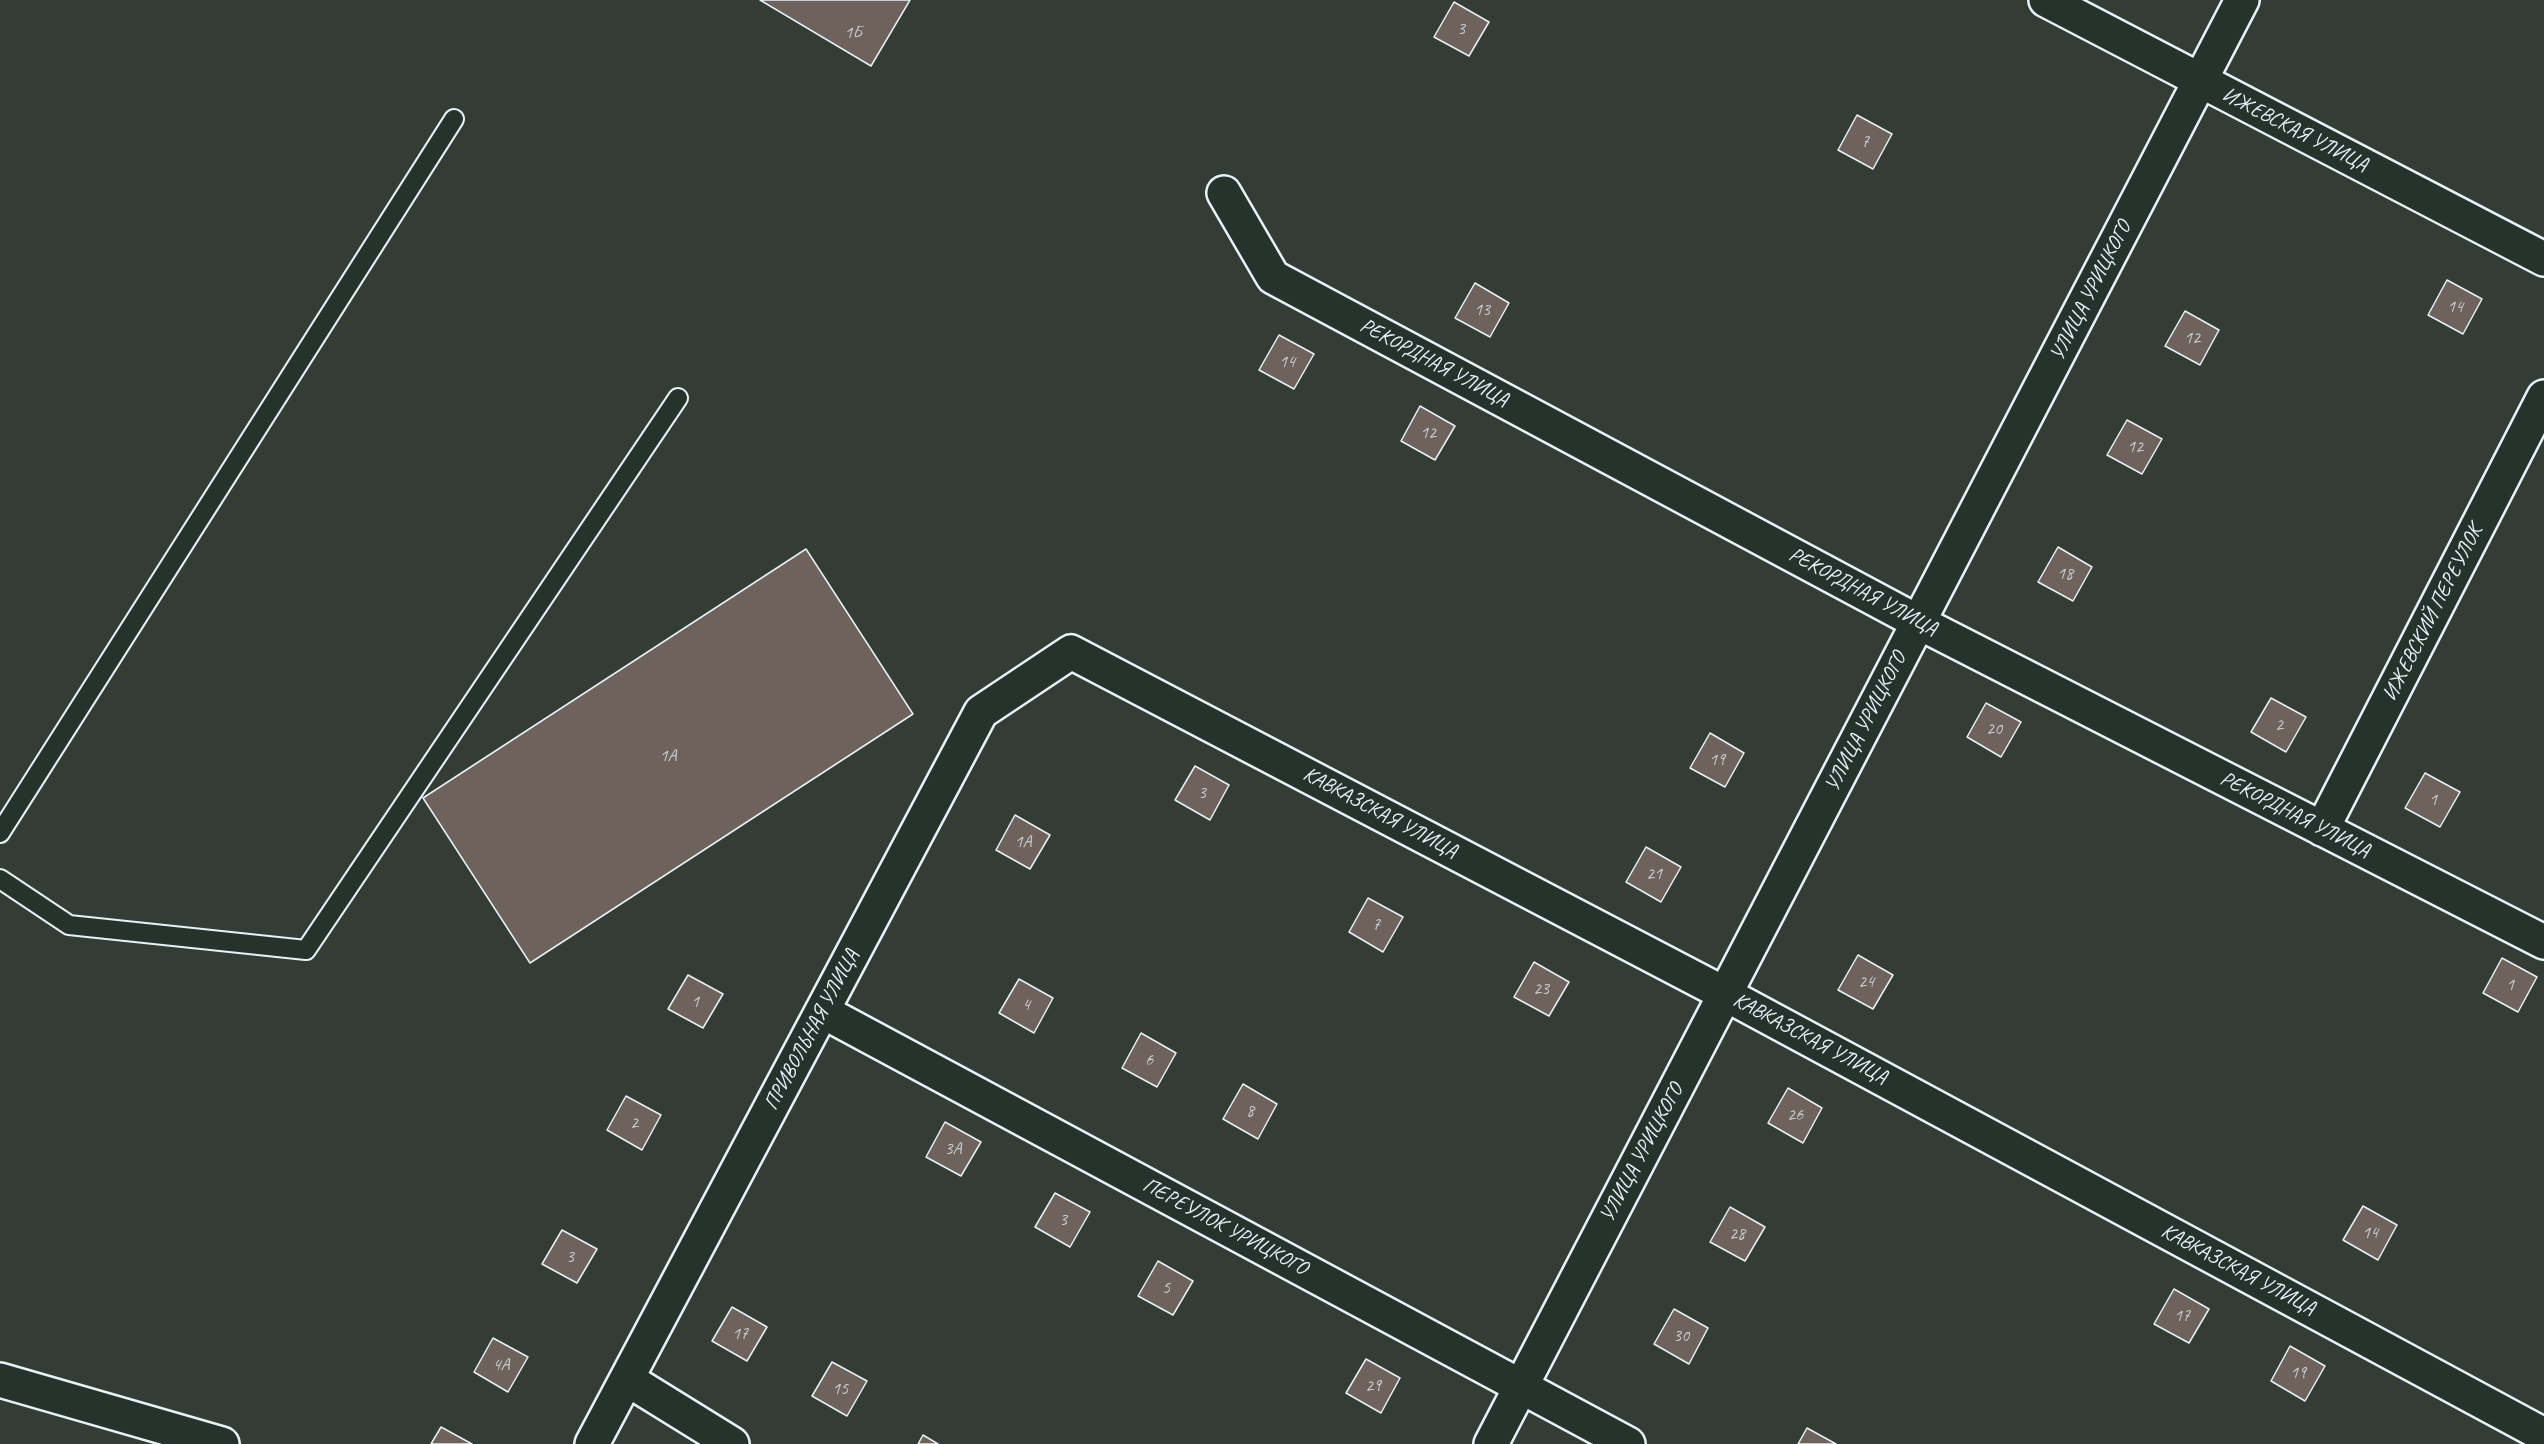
<!DOCTYPE html>
<html>
<head>
<meta charset="utf-8">
<style>
  body { margin:0 }
  canvas { display:block; background:#343c36 }
</style>
</head>
<body>
<canvas width="2544" height="1444"></canvas>
<script>
const ctx = document.querySelector('canvas').getContext('2d');
ctx.lineJoin = 'round';
function paint(path, color) { ctx.fillStyle = color; ctx.fill(path, 'evenodd'); }
function trace(path, color, width, dash) { ctx.strokeStyle = color; ctx.lineWidth = width; ctx.lineCap = dash ? 'butt' : 'round'; ctx.setLineDash(dash || []); ctx.stroke(path); }
function write(font, color, halo, rows, align = 'center') {
  ctx.font = font + ' Caveat,sans-serif'; ctx.lineWidth = 4.5; ctx.setLineDash([]); ctx.textBaseline = 'middle'; ctx.strokeStyle = halo; ctx.fillStyle = color; for (const [text, x, y, turn = 0] of rows) {
    ctx.save(); ctx.translate(x, y); ctx.rotate((+turn || 0) * Math.PI / 180); ctx.textAlign = isNaN(turn) ? turn : align; if (halo) ctx.strokeText(text, 0, 0); ctx.fillText(text, 0, 0); ctx.restore();
  }
}
const building = new Path2D(`
  M760 0H910L871 66Z
  M1454 2 1489 22 1469 56 1434 37Z
  M1857 115 1892 134 1873 169 1838 150Z
  M2447 280 2482 299 2463 334 2428 315Z
  M1475 283 1509 303 1490 337 1455 318Z
  M2185 311 2219 330 2200 365 2165 346Z
  M1279 335 1314 354 1294 389 1259 370Z
  M1420 406 1455 426 1435 460 1401 441Z
  M2127 420 2162 439 2142 474 2107 455Z
  M2058 547 2092 567 2073 601 2038 582Z
  M806 549 913 714 530 963 423 798Z
  M2271 698 2306 717 2286 752 2251 732Z
  M1986 703 2021 722 2001 757 1967 737Z
  M1710 733 1744 753 1725 787 1690 768Z
  M1195 766 1229 785 1210 820 1175 800Z
  M2425 773 2460 792 2440 827 2405 808Z
  M1015 815 1050 835 1030 869 996 850Z
  M1646 847 1681 867 1661 902 1626 882Z
  M1368 898 1403 917 1383 952 1349 932Z
  M1858 955 1893 975 1873 1009 1838 990Z
  M2502 958 2537 977 2518 1012 2483 993Z
  M1534 962 1569 982 1549 1016 1514 997Z
  M688 975 723 994 703 1028 668 1009Z
  M1019 979 1053 998 1034 1033 999 1013Z
  M1141 1033 1176 1053 1157 1087 1122 1068Z
  M1243 1084 1277 1104 1258 1139 1223 1119Z
  M1788 1088 1822 1108 1803 1143 1768 1123Z
  M626 1096 661 1115 642 1150 607 1130Z
  M945 1122 981 1142 961 1176 926 1157Z
  M1055 1193 1090 1212 1070 1247 1035 1227Z
  M2363 1206 2397 1225 2378 1260 2343 1240Z
  M1730 1207 1765 1227 1745 1261 1710 1242Z
  M562 1230 597 1249 577 1283 542 1264Z
  M1158 1261 1193 1281 1173 1315 1138 1296Z
  M2174 1289 2209 1309 2189 1343 2154 1324Z
  M732 1307 767 1327 747 1361 712 1341Z
  M1674 1309 1708 1328 1689 1364 1654 1344Z
  M493 1338 528 1357 508 1392 474 1372Z
  M2290 1346 2325 1366 2305 1401 2271 1381Z
  M1366 1359 1400 1378 1381 1413 1346 1393Z
  M832 1362 867 1381 847 1416 812 1396Z
  M441 1427 472 1444H431Z
  M1807 1428 1836 1444H1798Z
  M923 1435 938 1444H918Z`);
paint(building, '#6e625c');
trace(building, '#e8f1f8', 1.5);
const service = new Path2D(`
  M0 833 454 119
  M0 879 69 925 306 950 678 398`);
const minor = new Path2D(`
  M2046 0 2544 259
  M1224 193 1273 277 1918 622 2544 942
  M2322 829 2544 397
  M822 1011 1628 1444
  M627 1379 732 1444
  M0 1380 222 1444
  M592 1444 981 712 1071 652 1725 994 2544 1435
  M1491 1444 2242 0`);
trace(service, '#e8f1f8', 22);
trace(minor, '#e8f1f8', 38);
trace(service, '#26332d', 18);
trace(minor, '#26332d', 33);
write('18px', '#cacdd1', null, [
  ["3",1461,29],
  ["1Б",853,33],
  ["7",1865,142],
  ["14",2455,307],
  ["13",1482,310],
  ["12",2192,338],
  ["14",1287,362],
  ["12",1428,433],
  ["12",2135,447],
  ["18",2065,574],
  ["2",2279,725],
  ["20",1994,729],
  ["1А",668,756],
  ["19",1717,760],
  ["3",1202,793],
  ["1",2433,800],
  ["1А",1023,842],
  ["21",1654,874],
  ["7",1376,925],
  ["24",1866,982],
  ["1",2510,985],
  ["23",1541,989],
  ["1",695,1002],
  ["4",1026,1005],
  ["6",1149,1060],
  ["8",1250,1111],
  ["26",1795,1115],
  ["2",634,1123],
  ["3А",953,1149],
  ["3",1063,1220],
  ["14",2370,1233],
  ["28",1737,1234],
  ["3",570,1257],
  ["5",1166,1288],
  ["17",2182,1316],
  ["17",740,1334],
  ["30",1681,1336],
  ["4А",501,1365],
  ["19",2298,1373],
  ["29",1373,1386],
  ["15",840,1389]
]);
write('21px', '#e8f1f8', '#26332d', [
  ["ИЖЕВСКАЯ УЛИЦА",2295,130,27],
  ["УЛИЦА УРИЦКОГО",2091,291,-63],
  ["РЕКОРДНАЯ УЛИЦА",1434,363,28],
  ["РЕКОРДНАЯ УЛИЦА",1863,592,28],
  ["ИЖЕВСКИЙ ПЕРЕУЛОК",2433,613,-63],
  ["УЛИЦА УРИЦКОГО",1866,722,-63],
  ["КАВКАЗСКАЯ УЛИЦА",1380,813,28],
  ["РЕКОРДНАЯ УЛИЦА",2295,815,27],
  ["ПРИВОЛЬНАЯ УЛИЦА",812,1030,-62],
  ["КАВКАЗСКАЯ УЛИЦА",1810,1039,28],
  ["УЛИЦА УРИЦКОГО",1642,1153,-62],
  ["ПЕРЕУЛОК УРИЦКОГО",1225,1227,28],
  ["КАВКАЗСКАЯ УЛИЦА",2238,1270,28]
]);
</script>
</body>
</html>
